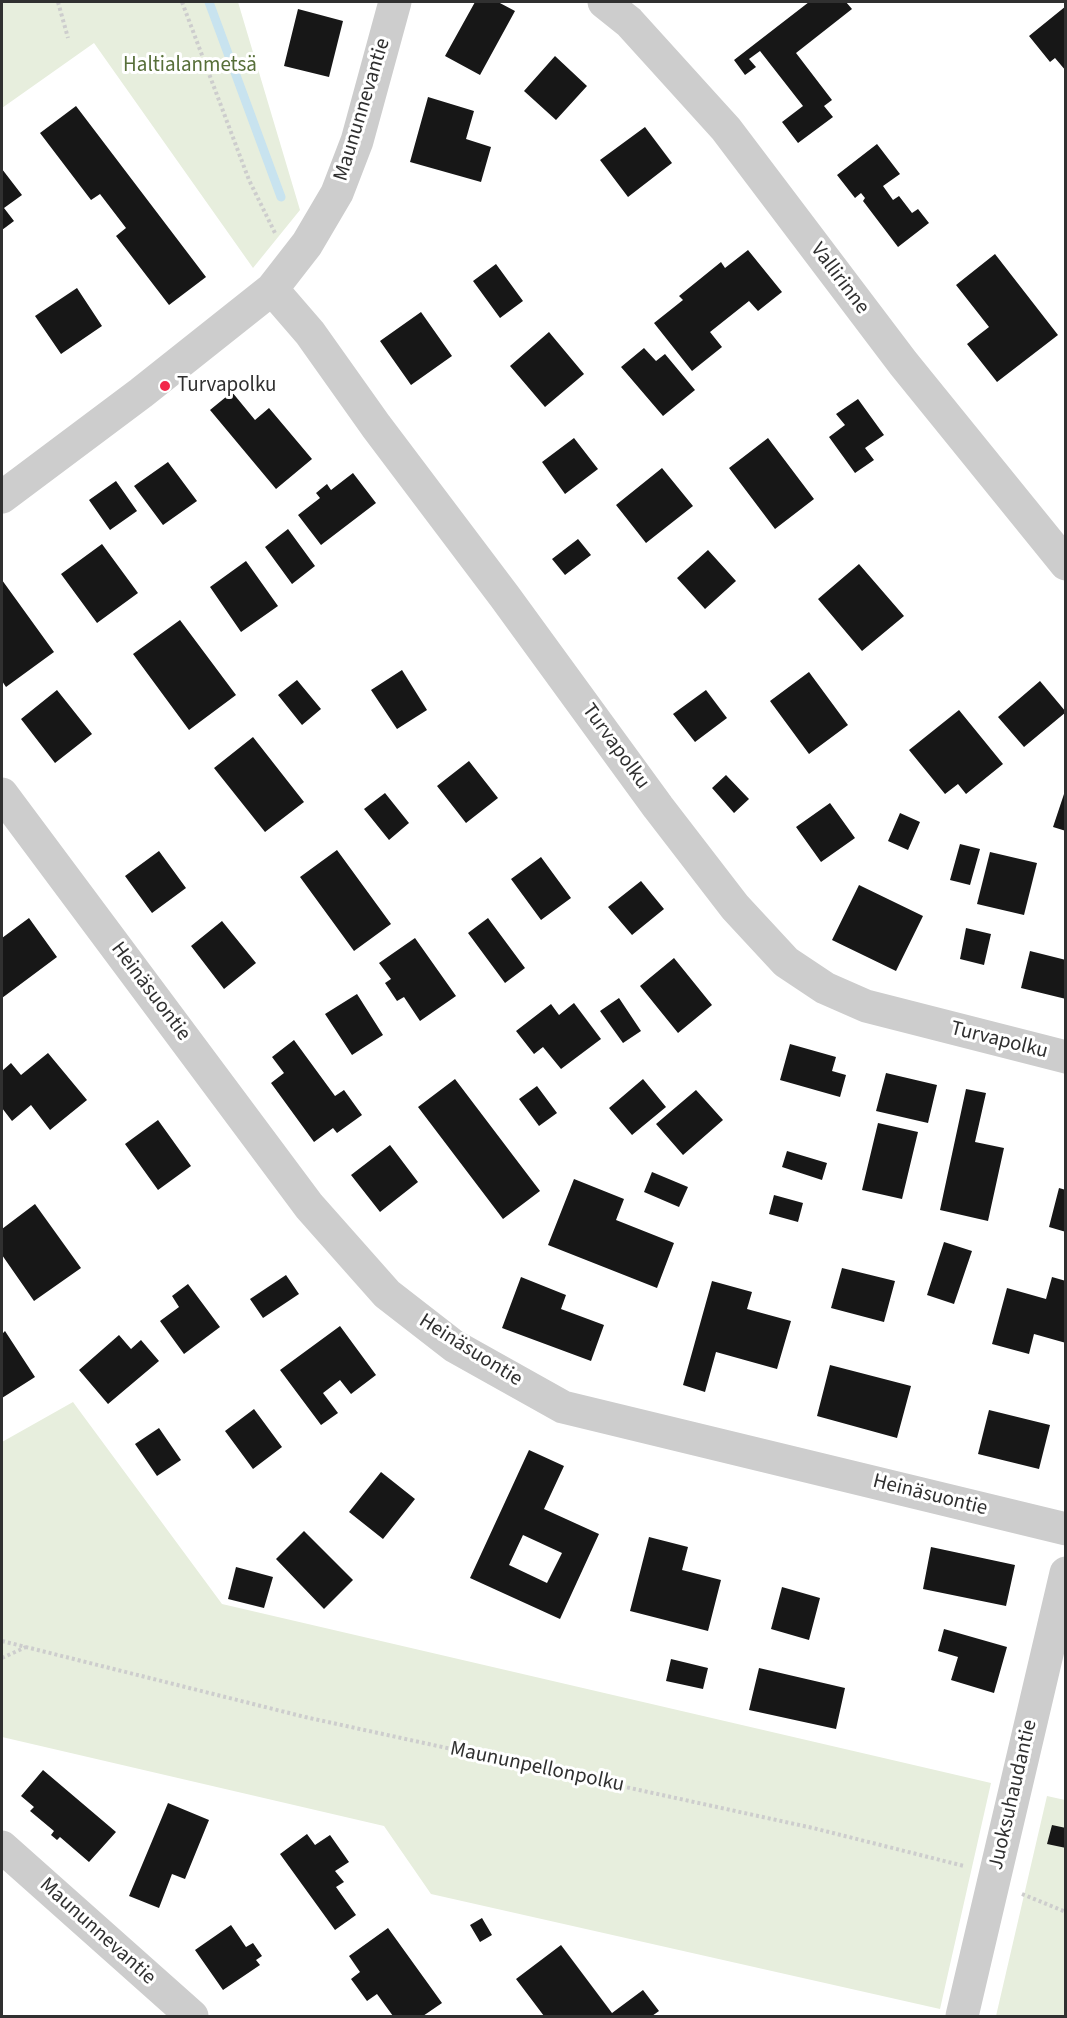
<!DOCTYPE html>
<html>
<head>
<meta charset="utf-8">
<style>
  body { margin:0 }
  #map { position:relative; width:1067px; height:2018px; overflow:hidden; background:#fff; font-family:"Source Sans 3",sans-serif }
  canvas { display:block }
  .frame { position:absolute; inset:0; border:3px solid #303030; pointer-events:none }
</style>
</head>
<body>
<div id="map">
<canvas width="1067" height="2018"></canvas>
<div class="frame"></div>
</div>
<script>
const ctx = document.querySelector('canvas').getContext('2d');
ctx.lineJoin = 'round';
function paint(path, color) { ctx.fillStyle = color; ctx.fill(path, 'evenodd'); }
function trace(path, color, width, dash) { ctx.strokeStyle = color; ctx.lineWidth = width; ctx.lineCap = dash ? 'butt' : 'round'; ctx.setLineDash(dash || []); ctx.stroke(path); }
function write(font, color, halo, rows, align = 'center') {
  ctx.font = font + ' "Source Sans 3",sans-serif'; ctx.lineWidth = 6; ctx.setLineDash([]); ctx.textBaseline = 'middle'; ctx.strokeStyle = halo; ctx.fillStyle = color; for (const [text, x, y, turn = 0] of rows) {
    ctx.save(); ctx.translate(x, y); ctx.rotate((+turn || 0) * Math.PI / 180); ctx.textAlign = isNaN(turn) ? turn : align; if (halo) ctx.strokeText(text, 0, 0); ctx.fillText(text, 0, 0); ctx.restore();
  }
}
paint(new Path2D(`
  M2 2H238L300 210 253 268 94 43 2 108Z
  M73 1402 222 1604 991 1783 940 2009 431 1894 384 1826 2 1737V1442Z
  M1047 1796 1065 1800V2016H996Z`), '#e7eedd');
trace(new Path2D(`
  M209 2 281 197`), '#c8e3ef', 9);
paint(new Path2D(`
  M475 2H498L515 11 480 75 445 56Z
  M809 2H846L852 9 796 53 832 100 824 106 833 117 798 143 782 122 803 106 760 51 749 59 756 67 745 75 734 60Z
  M1066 6V71L1055 58 1050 62 1029 36Z
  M298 9 343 21 329 77 284 66Z
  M555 56 587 86 556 120 524 91Z
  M428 97 474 111 466 139 491 147 481 182 410 162Z
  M76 106 206 277 169 305 116 236 126 228 100 194 91 200 40 133Z
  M645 127 672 163 628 197 600 160Z
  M877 144 900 174 883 186 893 200 899 196 912 213 918 209 929 223 898 247 863 201 865 198 861 193 855 198 837 175Z
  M2 169 22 195 4 208 14 221 2 230Z
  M748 250 782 292 758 311 749 301 710 332 722 347 692 371 654 323 683 300 679 296 721 262 725 268Z
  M995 254 1058 335 997 382 967 344 989 327 956 285Z
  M496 264 523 301 500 318 473 281Z
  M77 288 102 326 61 354 35 316Z
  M421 312 452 356 411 385 380 341Z
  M549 332 584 374 545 407 510 366Z
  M644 348 656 361 665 354 695 390 663 416 621 367Z
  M232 392 255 420 269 408 312 459 276 489 210 410Z
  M858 399 884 435 865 448 874 460 855 473 829 437 845 425 836 414Z
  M574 438 598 469 565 494 542 462Z
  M768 438 814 499 775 529 729 468Z
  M168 462 197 501 163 525 134 486Z
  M662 468 693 506 646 543 616 505Z
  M353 473 376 503 321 545 298 515 320 498 316 493 327 484 331 490Z
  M116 481 137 511 110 530 89 500Z
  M288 529 315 566 292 584 265 547Z
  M578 539 591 555 565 575 552 559Z
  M102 544 138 593 97 623 61 574Z
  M708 550 736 581 705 609 677 578Z
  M246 561 278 606 241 632 210 587Z
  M859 564 904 616 862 651 818 599Z
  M2 580 54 652 6 687 2 681Z
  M180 620 236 695 189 730 133 654Z
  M402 670 427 710 397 729 371 690Z
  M809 672 848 725 809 754 770 701Z
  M297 680 321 709 302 725 278 695Z
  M1040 681 1066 712 1024 747 998 717Z
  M57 690 92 734 55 763 21 719Z
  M706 690 727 718 695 742 673 714Z
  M959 710 1003 764 966 794 958 784 945 794 909 750Z
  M253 737 304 802 265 832 214 768Z
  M469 761 498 798 466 823 437 786Z
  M726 775 749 799 734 813 712 788Z
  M1066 788V831L1053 827Z
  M385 793 409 823 389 840 364 809Z
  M830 803 855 838 821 862 796 827Z
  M900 813 920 822 908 850 888 841Z
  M960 844 980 849 970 885 950 880Z
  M337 850 391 924 354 951 300 877Z
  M159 851 186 888 152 913 125 876Z
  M990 852 1037 863 1024 915 977 904Z
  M541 857 571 898 541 920 511 879Z
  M641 881 664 909 632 935 608 907Z
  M859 885 923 916 896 971 832 940Z
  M29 918 57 957 2 998V938Z
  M488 918 525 968 505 983 468 933Z
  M222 921 256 963 224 989 191 946Z
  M966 928 991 934 984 965 960 959Z
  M415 938 456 996 420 1021 404 997 397 1001 385 983 391 979 379 963Z
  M1030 951 1066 960V999L1021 988Z
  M674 958 712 1005 678 1033 640 986Z
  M357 994 383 1035 352 1055 325 1014Z
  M619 998 641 1031 623 1043 600 1011Z
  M574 1003 601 1039 561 1069 543 1047 534 1054 516 1031 551 1004 559 1015Z
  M294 1040 335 1096 344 1090 362 1115 337 1133 333 1128 314 1142 271 1083 284 1073 272 1057Z
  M790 1044 836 1057 832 1071 846 1075 840 1097 780 1080Z
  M48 1053 87 1100 50 1130 31 1105 12 1121 2 1108V1071L11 1063 21 1075Z
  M886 1073 937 1085 928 1123 876 1111Z
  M455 1079 540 1191 503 1219 418 1107Z
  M643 1079 666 1107 632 1135 609 1108Z
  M537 1086 557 1113 539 1126 519 1099Z
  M966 1089 986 1093 975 1142 1004 1148 988 1221 940 1210Z
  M696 1090 723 1120 683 1155 656 1124Z
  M158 1120 191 1166 158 1190 125 1144Z
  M878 1123 918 1132 902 1199 862 1190Z
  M390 1145 418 1182 380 1212 351 1175Z
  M787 1151 827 1163 822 1180 782 1167Z
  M652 1172 688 1187 679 1207 644 1192Z
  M574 1179 624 1199 616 1220 674 1243 657 1288 548 1245Z
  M1059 1188 1066 1190V1232L1049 1227Z
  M774 1195 803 1203 798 1222 769 1214Z
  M35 1204 81 1268 34 1301 2 1255V1229Z
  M944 1242 972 1251 954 1304 927 1295Z
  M842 1268 895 1281 884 1322 831 1308Z
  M286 1275 299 1294 263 1318 250 1299Z
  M521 1277 566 1295 561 1309 604 1325 591 1361 502 1328Z
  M1052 1277 1066 1281V1343L1034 1334 1029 1354 992 1344 1007 1288 1046 1299Z
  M712 1281 752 1292 747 1309 791 1321 777 1369 716 1352 705 1392 683 1385Z
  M188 1284 220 1327 184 1354 160 1321 179 1307 172 1296Z
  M340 1326 376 1375 351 1394 340 1380 323 1393 338 1413 321 1425 280 1370Z
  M5 1331 35 1377 2 1398V1334Z
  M119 1335 131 1349 141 1340 159 1361 108 1404 79 1370Z
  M830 1365 911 1386 897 1438 817 1416Z
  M254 1409 282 1447 253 1469 225 1431Z
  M989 1410 1050 1425 1039 1469 978 1454Z
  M159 1428 181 1460 157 1476 135 1444Z
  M529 1450 564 1466 544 1509 599 1534 560 1619 470 1578ZM523 1535 562 1553 547 1583 509 1565Z
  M381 1472 415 1499 383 1539 349 1512Z
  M304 1531 353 1580 324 1609 276 1559Z
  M649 1537 688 1547 682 1570 721 1580 708 1631 630 1611Z
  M931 1547 1015 1565 1006 1606 923 1589Z
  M236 1567 273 1577 264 1608 228 1599Z
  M782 1587 820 1598 809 1640 771 1629Z
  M944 1629 1007 1647 994 1693 951 1680 958 1657 938 1651Z
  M671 1659 708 1668 703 1689 666 1681Z
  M759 1668 845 1688 836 1729 749 1710Z
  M43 1770 116 1832 89 1862 60 1837 57 1840 51 1835 54 1831 30 1811 34 1807 21 1796Z
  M168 1803 209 1820 185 1879 172 1874 159 1908 129 1896Z
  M1052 1825 1066 1828V1848L1047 1844Z
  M307 1834 315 1845 330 1835 349 1862 335 1871 344 1882 336 1887 356 1915 335 1930 280 1854Z
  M482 1918 492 1935 480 1942 470 1925Z
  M231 1925 246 1947 253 1943 262 1956 256 1960 260 1965 223 1990 195 1950Z
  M388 1928 442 2003 423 2016H393L377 1994 367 2001 351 1979 360 1972 349 1956Z
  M561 1945 612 2013 643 1990 659 2011 652 2016H544L516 1979Z`), '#171717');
trace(new Path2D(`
  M58 2 68 38
  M182 2 249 180 276 235
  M2 1641 305 1717 813 1828 964 1866
  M2 1658 26 1647
  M1022 1894 1066 1912`), '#cdcdcd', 4, [3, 3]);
trace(new Path2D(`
  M604 2 629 22 726 129 903 363 1066 564
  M272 289 310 333 376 426 505 597 658 807 735 907 786 962 825 988 866 1006 1066 1057
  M2 497 141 393 272 289 307 244 337 193 357 141 395 2
  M2 794 309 1206 387 1294 454 1346 563 1407 1066 1529
  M2 1847 192 2016
  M962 2016 1066 1573`), '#cdcdcd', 33);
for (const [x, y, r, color] of [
  [165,386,6,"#f22749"]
]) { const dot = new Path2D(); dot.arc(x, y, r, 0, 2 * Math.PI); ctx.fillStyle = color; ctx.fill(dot); trace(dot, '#fff', 2); }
write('21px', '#576f39', '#fff', [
  ["Haltialanmetsä",190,66]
]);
write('21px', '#303030', '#fff', [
  ["Maununnevantie",363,110,-73],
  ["Vallirinne",839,279,53],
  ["Turvapolku",615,747,54],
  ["Heinäsuontie",150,992,53],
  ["Turvapolku",999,1041,14],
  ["Heinäsuontie",470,1351,32],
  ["Heinäsuontie",930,1496,14],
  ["Maununpellonpolku",537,1768,12],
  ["Juoksuhaudantie",1014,1795,-77],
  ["Maununnevantie",97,1932,42]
]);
write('21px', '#303030', '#fff', [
  ["Turvapolku",177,386]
], 'left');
</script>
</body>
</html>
